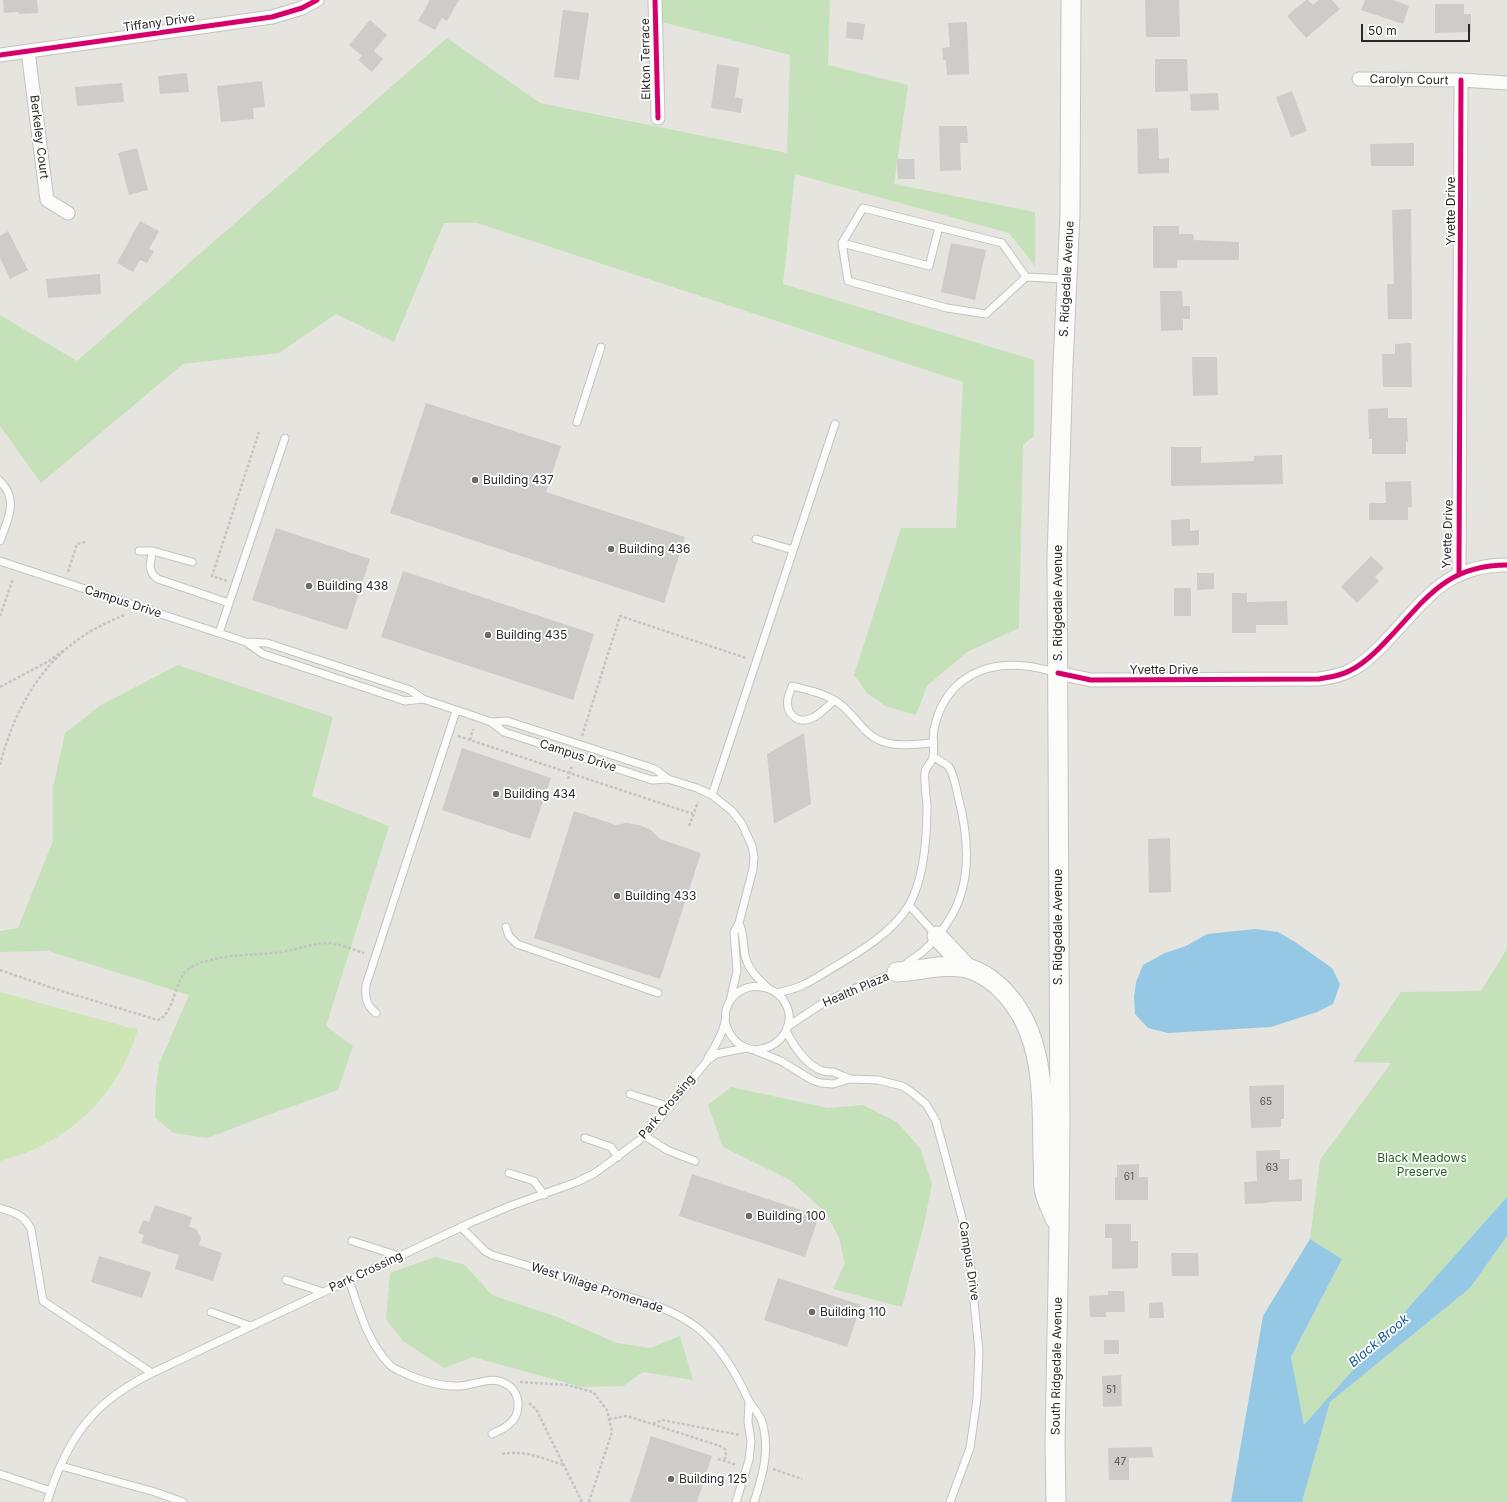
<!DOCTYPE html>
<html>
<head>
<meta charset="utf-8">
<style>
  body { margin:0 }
  #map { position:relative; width:1507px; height:1502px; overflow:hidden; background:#e6e4de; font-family:Inter,sans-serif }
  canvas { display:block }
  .scale { position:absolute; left:1361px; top:24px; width:109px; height:18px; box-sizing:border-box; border:2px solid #292929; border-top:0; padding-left:5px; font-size:12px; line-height:14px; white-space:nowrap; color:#292929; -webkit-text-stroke:3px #fff; paint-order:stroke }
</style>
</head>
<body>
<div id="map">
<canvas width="1507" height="1502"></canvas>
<div class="scale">50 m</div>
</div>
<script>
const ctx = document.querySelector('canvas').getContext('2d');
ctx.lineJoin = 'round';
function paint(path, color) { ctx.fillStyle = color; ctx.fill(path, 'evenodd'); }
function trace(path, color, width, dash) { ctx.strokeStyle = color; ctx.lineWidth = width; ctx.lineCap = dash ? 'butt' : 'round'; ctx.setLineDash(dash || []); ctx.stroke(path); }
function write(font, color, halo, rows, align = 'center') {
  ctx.font = font + ' Inter,sans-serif'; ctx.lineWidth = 3.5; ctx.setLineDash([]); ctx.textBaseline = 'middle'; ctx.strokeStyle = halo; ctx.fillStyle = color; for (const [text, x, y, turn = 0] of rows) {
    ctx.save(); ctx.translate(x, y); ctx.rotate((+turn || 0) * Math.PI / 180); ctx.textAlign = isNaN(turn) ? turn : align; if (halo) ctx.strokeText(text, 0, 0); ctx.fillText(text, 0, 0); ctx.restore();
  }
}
paint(new Path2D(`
  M655 0H830L828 65 908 85 894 184 1035 212V266L1009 233 795 174 783 284 1034 360V436L1023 445 1019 628 967 652 927 686 916 715 885 706 867 693 854 675 901 528H956L963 382 477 223H444L394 342 336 314 279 353 183 364 41 483 0 426V315L77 361 447 38 540 103 787 153 790 55 654 20Z
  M178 665 333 717 312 796 389 826 326 1026 353 1046 338 1090 265 1116 208 1138 173 1133 155 1117 156 1087 159 1064 189 995 48 951 0 952V931L18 928 53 841V787L65 733 101 705Z
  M1507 949V1197L1304 1426 1291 1357 1342 1259 1310 1239 1320 1160 1391 1063 1353 1062 1401 992 1481 991Z
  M731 1087 828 1108 863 1105 897 1122 920 1148 932 1184 924 1224 902 1307 833 1289 845 1263 839 1238 826 1213 790 1180 723 1147 708 1105Z
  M1507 1236V1502H1302L1330 1402 1470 1288Z
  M435 1257 465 1265 492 1295 555 1316 617 1343 650 1348 680 1336 693 1380 643 1372 623 1386 581 1387 473 1357 444 1368 403 1341 386 1319 390 1273Z`), '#c5e1b9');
paint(new Path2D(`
  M0 992 131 1028 132 1027 138 1029C119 1095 67 1145 0 1161Z`), '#cee5b6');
paint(new Path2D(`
  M1255 929 1278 932 1295 942 1332 968 1340 984 1333 1004 1317 1012 1271 1027 1168 1033 1148 1028 1135 1014 1134 997 1136 982 1143 965 1165 953 1186 946 1207 934Z
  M1507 1197V1236L1470 1288 1330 1402 1302 1502H1231L1263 1316 1310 1239 1342 1259 1291 1357 1304 1425Z`), '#95c8e5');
paint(new Path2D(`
  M3 0H37L38 13 19 14V12L4 13Z
  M430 0H459L447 21 442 18 435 30 418 21Z
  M1145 0H1179L1180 37H1146Z
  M1306 0H1308L1313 5 1319 0H1332L1340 9 1306 38 1287 16Z
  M1365 0H1393L1409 6 1403 24 1361 10Z
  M1435 4H1464V14H1471V32L1435 33Z
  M563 10 589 13 579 80 554 77Z
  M370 20 387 35 374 51 383 59 372 72 358 60 362 56 349 45Z
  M847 22 865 24 863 40 846 38Z
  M967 22 969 74 947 75 946 60H943L942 48 950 47 948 23Z
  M1155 59H1187L1188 91 1155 92Z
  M717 64 739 68 735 97 743 99 741 113 711 108Z
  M187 73 189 92 160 94 158 76Z
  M262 81 265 107 253 108 254 119 221 122 217 86Z
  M122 83 124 102 77 106 75 87Z
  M1292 91 1307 131 1291 137 1276 97Z
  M1218 93 1219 110 1191 111 1190 94Z
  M939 126H967L968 143H960L961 170 940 171Z
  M1158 128 1159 159 1169 158V173L1138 174 1137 129Z
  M1414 143V166H1371L1370 144Z
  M137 148 148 190 129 195 118 153Z
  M897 159H914L915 179H898Z
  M1411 209 1412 319H1388L1387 284H1394L1392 210Z
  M140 221 159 231 149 249 154 251 147 263 140 260 133 272 117 263Z
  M1153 226H1179V234H1193L1194 240 1239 242V260H1177V268H1153Z
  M8 231 28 270 10 279 0 258V236Z
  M951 243 986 250 975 300 941 292Z
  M100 274 101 294 48 298 46 279Z
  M1160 291H1182L1183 306H1190V319H1183V330L1161 331Z
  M1411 343 1412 387H1383L1382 354H1395V344Z
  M1192 357H1217L1218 395 1193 396Z
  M426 403 561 446 546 492 685 537 664 603 390 513Z
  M1388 408V418H1407L1408 442H1406V454H1372V439H1369L1368 409Z
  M1171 447H1201V463L1254 461V456L1282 455 1283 484 1171 486Z
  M1411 481 1412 507H1408V520H1369V503H1386L1385 482Z
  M1190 519V531L1199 530V545L1172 546 1171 520Z
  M276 528 370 559 347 630 252 600Z
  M1371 556 1384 568 1375 577 1379 581 1357 603 1341 587Z
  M403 571 594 634 573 700 381 637Z
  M1197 573H1214V589L1197 590Z
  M1174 588H1191V616H1174Z
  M1232 593H1247V602L1287 601 1288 625H1256V633H1232Z
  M804 733 811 804 774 824 767 754Z
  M462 748 551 778 530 839 442 810Z
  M574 811 616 825 626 823 639 825 651 830 660 839 701 853 660 979 534 938Z
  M1170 838 1171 892 1149 893 1148 839Z
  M1284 1085V1119H1281V1127L1251 1128 1249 1086Z
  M1280 1150V1159H1289V1180L1302 1179V1201L1268 1202V1203L1245 1204 1244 1182 1257 1181 1256 1151Z
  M1139 1164V1177H1148V1200H1115V1177H1117V1165Z
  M692 1174 819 1216 805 1257 679 1216Z
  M155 1205 192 1217 189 1227 196 1229 201 1238 199 1245 222 1253 213 1281 175 1269 179 1255 141 1243 144 1235 138 1233 143 1220 149 1222Z
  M1105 1224H1131V1241H1138V1268L1112 1269V1238H1105Z
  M1171 1253H1198L1199 1276H1172Z
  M99 1256 151 1272 142 1298 91 1282Z
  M778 1278 861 1305 847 1347 764 1320Z
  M1108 1291H1124L1125 1312H1106V1317H1090L1089 1296 1108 1295Z
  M1163 1302 1164 1318H1149V1303Z
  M1104 1340H1119V1354H1104Z
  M1121 1375 1122 1406 1103 1407 1102 1376Z
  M651 1436 712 1456 697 1502H630Z
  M1152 1447 1153 1457 1129 1458V1480H1109L1108 1448Z`), '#ceccc8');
const lane = new Path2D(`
  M842 243 929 266 939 227
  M1026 277 1002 243 863 208 842 243 848 281 947 308 986 314 1026 277 1066 279
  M577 422 601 347
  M0 481C19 500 8 519 0 541
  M756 539 793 550
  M139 551H153L192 562
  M153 551C150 562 147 572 158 579L229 603
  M0 561 246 642 267 643 410 690 423 699 477 717 491 722 507 721 655 769 668 779
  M219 633 285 438
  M246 642 263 654 348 682 405 701 423 699
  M834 701C827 706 820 715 812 718 797 725 785 713 788 698 789 694 791 690 792 686 809 690 827 694 840 704 856 716 864 736 884 742 899 747 917 744 933 743
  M491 722 504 732 652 780 668 779 697 788 712 795 732 811 742 824 752 846 754 857 753 869 739 923 734 932 737 971 730 1001
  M712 795 835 424
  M909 905 937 936
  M739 923C743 932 743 938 744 948 745 966 755 976 768 988
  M506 927 509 936 517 944 658 993
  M777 993C786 991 795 989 803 985 812 981 821 975 829 970 856 954 893 933 909 905 924 879 927 835 927 805 926 796 924 779 925 772 926 766 933 762 933 756 935 747 932 738 934 729 944 682 980 661 1026 666 1036 667 1046 670 1056 672
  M376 1013C366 1005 365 998 366 985L456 711
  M787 1027 820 1005 846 992 897 972C904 964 913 959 921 953 933 943 944 929 952 915 972 880 968 834 958 796 956 787 954 775 949 767 945 763 938 760 934 757
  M786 1031C794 1046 806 1066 823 1071 826 1072 830 1072 833 1072 839 1074 845 1077 850 1079
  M754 1050 781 1061 812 1080 821 1083 833 1084 850 1079 878 1080 902 1086 910 1091 926 1104 936 1121 962 1218 970 1262 979 1351 977 1399 970 1448 950 1502
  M708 1058C715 1047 722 1035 725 1022 726 1018 725 1014 726 1010 730 995 745 984 761 987 770 988 779 993 784 1001 808 1039 742 1077 725 1022
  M630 1094 670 1107
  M645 1136 667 1150 695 1161
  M585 1138 611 1147 618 1157
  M509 1173 534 1181 544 1195
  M0 1208C15 1213 23 1214 31 1229L43 1301 152 1373
  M461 1227 485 1251 492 1255C529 1266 565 1277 602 1289 635 1299 672 1307 699 1329 721 1347 736 1373 748 1399 751 1406 758 1412 761 1419 771 1447 763 1475 754 1502
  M352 1241 399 1256
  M286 1280 323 1292
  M349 1280C359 1309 367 1341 389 1364 392 1368 398 1370 402 1372 421 1381 439 1387 460 1386 474 1385 491 1376 504 1383 521 1390 523 1414 508 1425 504 1429 497 1431 492 1434
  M211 1312 250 1326
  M61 1466 155 1492 183 1502
  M0 1474 51 1491
  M47 1502C56 1473 71 1438 92 1416 109 1397 130 1384 152 1373L472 1222 510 1206 577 1182 595 1173 645 1136 707 1061 716 1054 746 1048
  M736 1502 749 1460 751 1441 748 1422 749 1402`);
const street = new Path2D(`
  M655 0 658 118
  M28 51 47 200 68 213
  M0 55 272 17 302 8 317 0
  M1359 79 1461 80 1507 83
  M1459 573 1461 80
  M1058 673 1091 680 1319 679C1330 677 1341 676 1351 670 1365 663 1377 651 1388 639 1426 599 1446 565 1507 565`);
const secondary = new Path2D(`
  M937 936 967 968
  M897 972C921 971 943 963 967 968 982 972 997 983 1007 995 1046 1039 1042 1102 1043 1157 1044 1167 1043 1178 1044 1188 1045 1198 1052 1210 1055 1219
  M1056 1502 1055 1442 1059 1230 1060 1122 1057 558 1063 365 1070 214 1071 0`);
trace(lane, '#c4c3c3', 9);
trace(street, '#c4c3c3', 15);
trace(secondary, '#c4c3c3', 21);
trace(new Path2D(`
  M68 572 77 544 86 542
  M227 581 212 576 259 432
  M0 616 13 579
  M0 687 49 661 64 650
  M458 736 693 814
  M582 736 620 616 746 658
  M470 740 473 729
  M0 765C14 710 41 661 91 631 102 625 113 620 124 615
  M568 779 572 765
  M689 826 698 802
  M0 970 55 989 158 1020C174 1014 174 983 186 971 207 953 254 956 281 952 297 950 312 943 328 943 340 944 352 949 364 953
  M520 1382 567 1385 593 1392 607 1410 612 1432 589 1502
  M529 1403 536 1409 582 1502
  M609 1419 627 1416 720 1446 725 1449 726 1456 724 1461
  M653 1424 662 1420 740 1435
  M502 1454C526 1450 541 1458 564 1465
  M718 1459 737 1465
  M773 1469 802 1479`), '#c4c4c3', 2.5, [3, 2]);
trace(lane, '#fbfbfa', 7);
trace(street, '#fbfbfa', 13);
trace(secondary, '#fbfbfa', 19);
trace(new Path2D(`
  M655 0 658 118
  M0 55 272 17 302 8 317 0
  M1459 573 1461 80
  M1058 673 1091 680 1319 679C1330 677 1341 676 1351 670 1365 663 1377 651 1388 639 1426 599 1446 565 1507 565`), '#d6006c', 5);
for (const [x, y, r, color] of [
  [475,480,4,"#6b6a68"],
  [611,549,4,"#6b6a68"],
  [309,586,4,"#6b6a68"],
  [488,635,4,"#6b6a68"],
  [496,794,4,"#6b6a68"],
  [617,896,4,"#6b6a68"],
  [749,1216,4,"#6b6a68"],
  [812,1312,4,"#6b6a68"],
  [671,1479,4,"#6b6a68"]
]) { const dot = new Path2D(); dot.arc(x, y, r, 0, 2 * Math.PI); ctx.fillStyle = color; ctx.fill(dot); trace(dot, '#fff', 1.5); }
write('10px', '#535252', null, [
  ["65",1266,1102],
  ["63",1272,1168],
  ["61",1129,1177],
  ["51",1111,1390],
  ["47",1120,1462]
]);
write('12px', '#292929', '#fff', [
  ["Tiffany Drive",159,23,-8],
  ["Elkton Terrace",646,59,-91],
  ["Carolyn Court",1409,80,1],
  ["Berkeley Court",39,137,83],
  ["Yvette Drive",1451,211,-90],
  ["S. Ridgedale Avenue",1067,279,-87],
  ["Yvette Drive",1448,534,-88],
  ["Campus Drive",123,602,18],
  ["S. Ridgedale Avenue",1058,603,-90],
  ["Yvette Drive",1164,670],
  ["Campus Drive",578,756,18],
  ["S. Ridgedale Avenue",1058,927,-90],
  ["Health Plaza",856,990,-23],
  ["Park Crossing",667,1107,-50],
  ["Campus Drive",969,1261,81],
  ["Park Crossing",366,1272,-25],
  ["West Village Promenade",597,1288,18],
  ["South Ridgedale Avenue",1057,1366,-89]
]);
write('12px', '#292929', '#fff', [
  ["Building 437",483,480],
  ["Building 436",619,549],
  ["Building 438",317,586],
  ["Building 435",496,635],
  ["Building 434",504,794],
  ["Building 433",625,896],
  ["Building 100",757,1216],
  ["Building 110",820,1312],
  ["Building 125",679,1479]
], 'left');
write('12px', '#24611d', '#fff', [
  ["Black Meadows",1422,1158],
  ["Preserve",1422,1172]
]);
write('italic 13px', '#145892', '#fff', [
  ["Black Brook",1379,1341,-40]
]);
</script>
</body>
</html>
